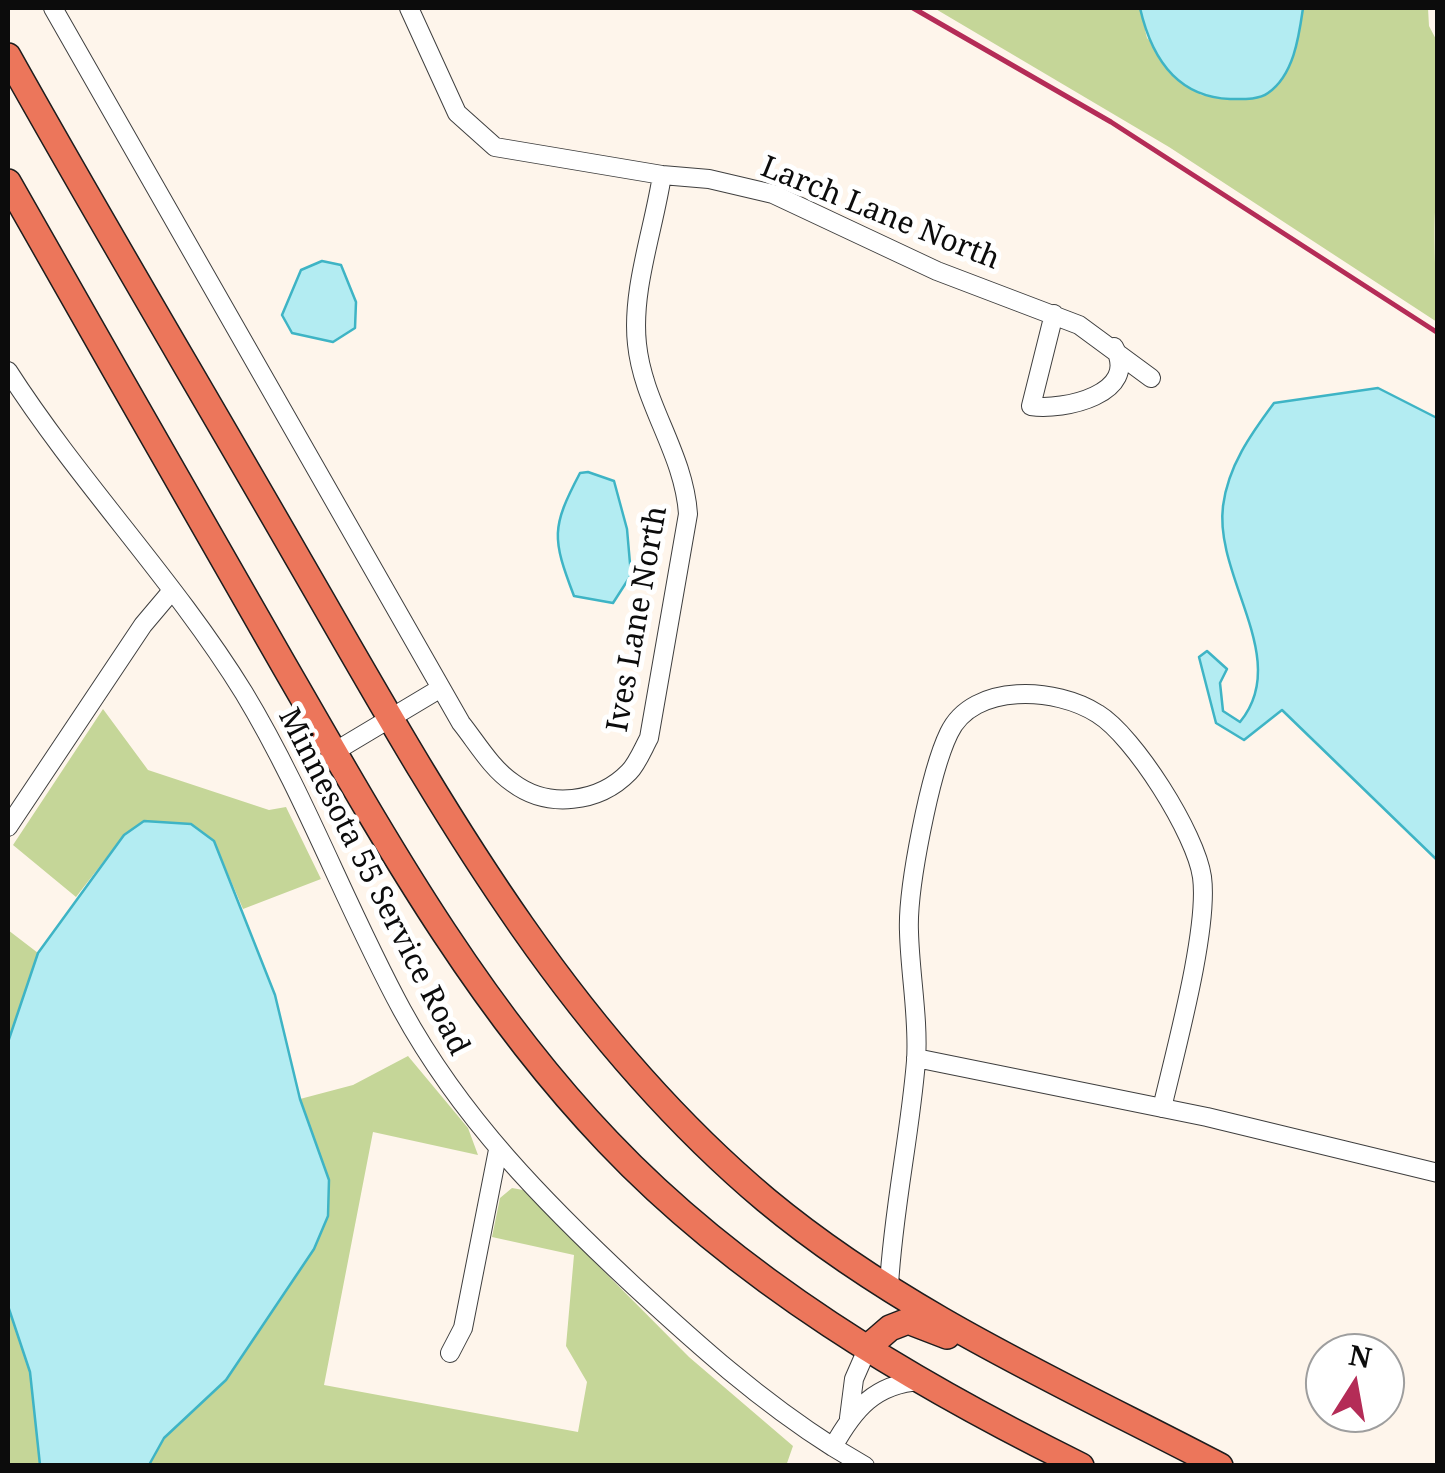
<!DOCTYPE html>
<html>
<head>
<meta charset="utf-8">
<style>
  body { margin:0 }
  #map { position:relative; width:1445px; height:1473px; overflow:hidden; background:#fef5eb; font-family:"Noto Serif",serif }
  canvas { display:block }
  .frame { position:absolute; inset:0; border:10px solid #0c0c0c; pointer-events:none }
  .north { position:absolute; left:1305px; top:1333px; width:100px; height:100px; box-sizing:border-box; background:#fff; border:2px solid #9e9e9e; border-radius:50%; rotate:11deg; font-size:28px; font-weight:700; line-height:40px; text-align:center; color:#0c0c0c }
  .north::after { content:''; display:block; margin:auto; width:35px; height:45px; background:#b42c57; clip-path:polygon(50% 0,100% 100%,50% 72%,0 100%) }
</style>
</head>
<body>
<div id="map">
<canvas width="1445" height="1473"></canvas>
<div class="frame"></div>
<div class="north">N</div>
</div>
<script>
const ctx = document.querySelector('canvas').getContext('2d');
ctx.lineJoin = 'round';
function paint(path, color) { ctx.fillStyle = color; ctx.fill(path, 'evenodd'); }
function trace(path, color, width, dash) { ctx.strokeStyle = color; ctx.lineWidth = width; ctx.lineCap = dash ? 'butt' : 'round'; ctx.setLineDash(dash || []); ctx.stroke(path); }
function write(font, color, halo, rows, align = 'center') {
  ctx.font = font + ' "Noto Serif",serif'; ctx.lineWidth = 10; ctx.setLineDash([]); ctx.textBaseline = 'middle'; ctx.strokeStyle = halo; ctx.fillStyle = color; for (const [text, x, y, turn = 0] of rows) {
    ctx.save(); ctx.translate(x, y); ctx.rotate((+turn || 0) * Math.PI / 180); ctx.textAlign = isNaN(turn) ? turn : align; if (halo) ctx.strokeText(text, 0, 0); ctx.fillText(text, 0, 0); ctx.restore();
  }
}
paint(new Path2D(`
  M934 8H1140L1147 38 1201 95C1279 108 1293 79 1303 8H1428L1429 26 1438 43V194C1431 206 1437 298 1437 322L1169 147Z
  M103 709 148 770 269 810 286 807 321 879 243 909 214 841 124 835 76 897 13 845Z
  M8 930 38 953 8 1042Z
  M408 1056 468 1128 478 1155 373 1132 324 1385 578 1432 587 1382 566 1346 574 1255 492 1237 500 1198 512 1188 523 1190 689 1357 793 1446 786 1466H149L164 1438 226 1380 314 1249 328 1216 329 1180 300 1099 353 1085Z
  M8 1306 30 1372 40 1465H8Z`), '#c5d698');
const water = new Path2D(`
  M1140 8H1303C1299 36 1294 75 1268 93 1259 100 1242 99 1230 99 1176 97 1151 56 1140 8Z
  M322 261 341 265 356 302 355 328 333 342 292 333 282 315 301 270Z
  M1378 388 1437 418V860L1282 710 1244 740 1216 723 1199 657 1207 651 1227 669 1220 683 1223 711 1240 722C1292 659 1214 578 1223 506 1228 466 1251 434 1274 403Z
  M588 472 614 481 627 529 631 575 613 603 574 596C552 538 551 528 580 473Z
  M144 821 191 824 214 841 275 995 300 1099 329 1180 328 1216 314 1249 226 1380 164 1438 149 1465H40L30 1372 8 1306V1042L38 953 124 835Z`);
paint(water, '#b3ecf2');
trace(water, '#3eb4c5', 2.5);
const minor = new Path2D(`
  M53 8 461 723C477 743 491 768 513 783 548 809 599 803 629 772 637 764 643 749 649 738L688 514C684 453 643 404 637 344 631 290 654 229 662 175
  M409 8 457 113 495 147 662 175 709 179 773 194 937 271 1079 325 1151 378
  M1054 314 1031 406C1063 411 1141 394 1114 347
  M8 371C80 483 175 581 244 693 305 794 346 907 402 1010 461 1118 545 1203 634 1286 698 1345 759 1400 833 1447 854 1409 875 1384 920 1381
  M334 752 441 688
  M8 827 143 625 170 593
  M916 1058 1207 1117 1438 1173
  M889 1286C893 1210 910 1136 916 1061 919 1020 910 974 909 932 907 889 930 772 949 733 973 682 1057 687 1098 714 1134 736 1196 834 1202 877 1209 929 1175 1052 1162 1108
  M450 1353 463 1328 498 1150
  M849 1418 854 1379 868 1347
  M833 1447 865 1466`);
const highway = new Path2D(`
  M8 56C103 226 203 393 300 562 433 792 559 1026 766 1200 902 1313 1065 1385 1220 1466
  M8 182C100 344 192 505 285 667 381 833 474 1002 608 1142 739 1280 911 1382 1081 1466
  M868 1347 890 1328 908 1321 947 1336`);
trace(minor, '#3f3f3f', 20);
trace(highway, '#1d1d1d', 28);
trace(minor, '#fff', 18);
trace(highway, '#ec765b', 25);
trace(new Path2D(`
  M913 8 1111 122 1438 333`), '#b42c57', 5);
write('30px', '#0c0c0c', '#fff', [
  ["Larch Lane North",880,214,22],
  ["Ives Lane North",638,619,-80],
  ["Minnesota 55 Service Road",373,882,63]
]);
</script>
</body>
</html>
